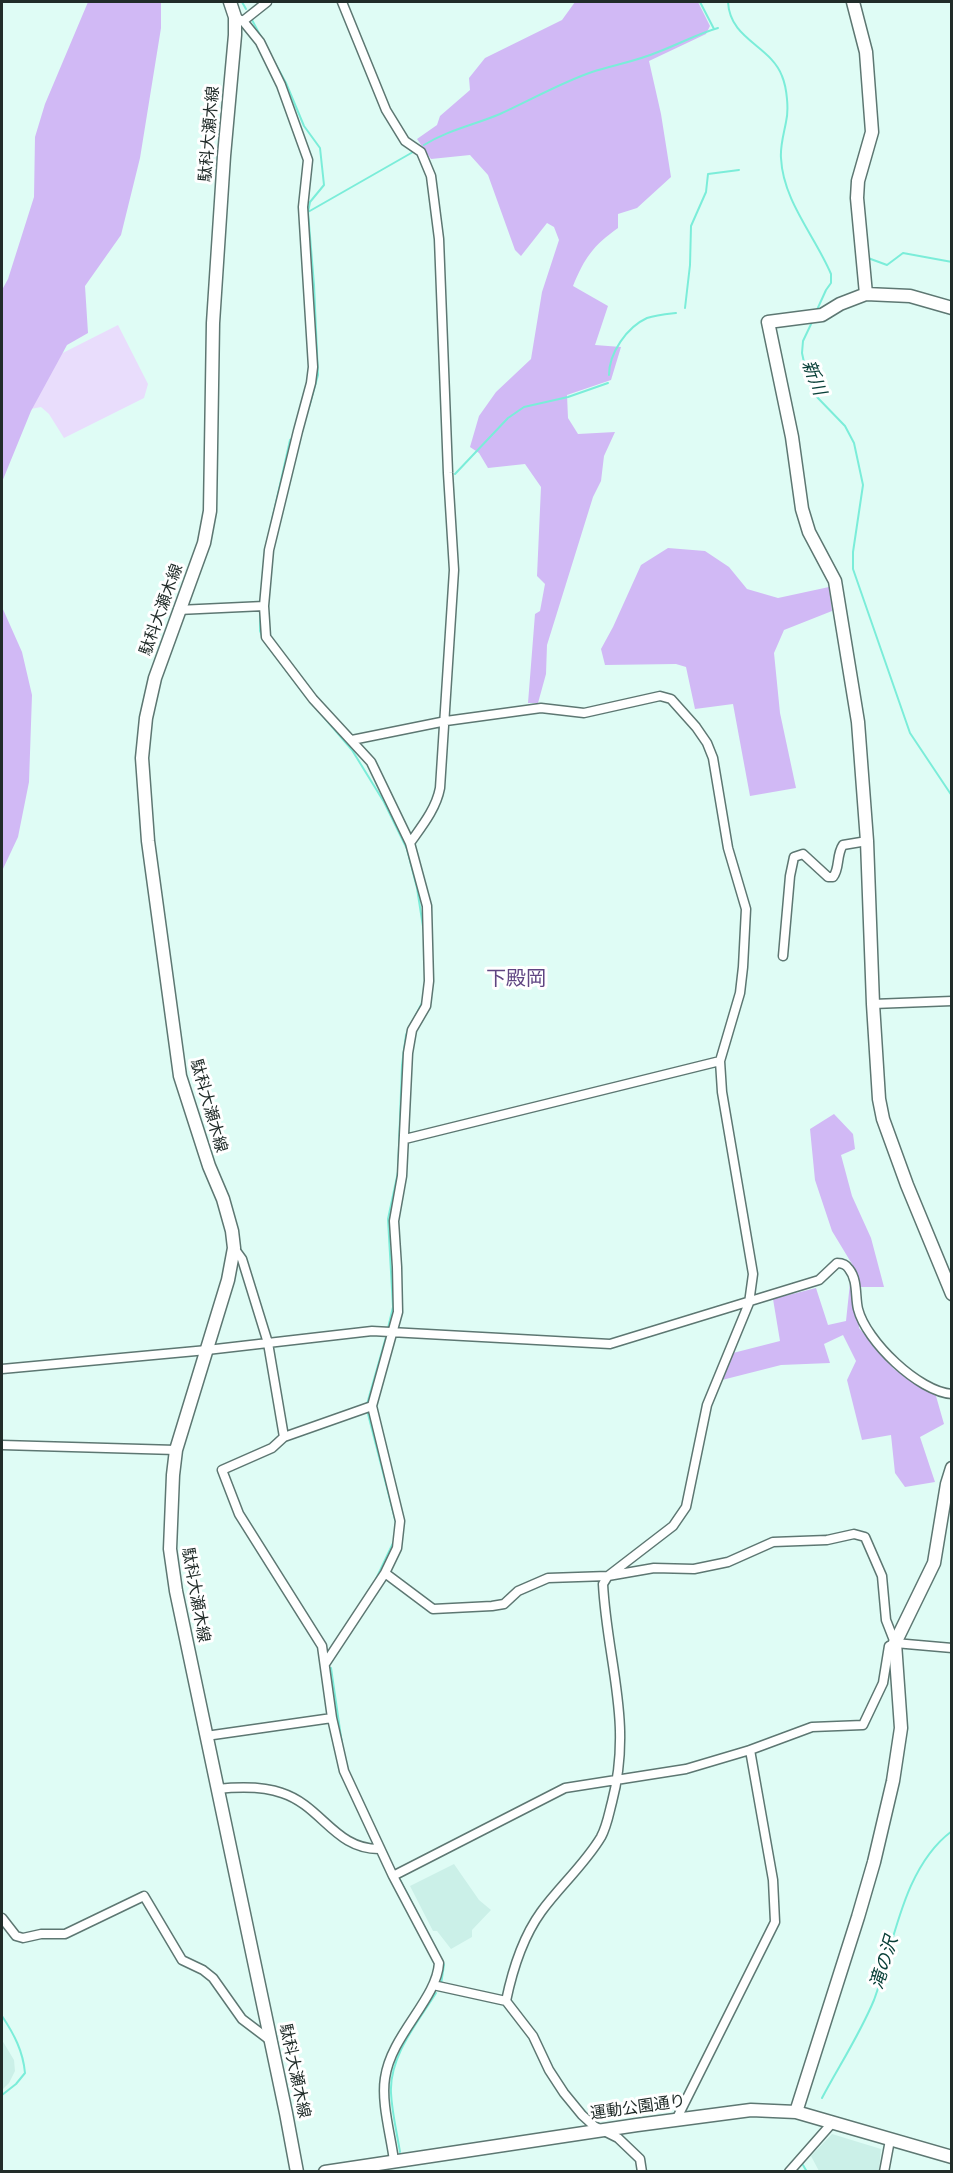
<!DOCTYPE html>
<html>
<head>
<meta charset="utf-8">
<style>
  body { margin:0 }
  #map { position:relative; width:953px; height:2173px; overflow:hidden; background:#dffcf5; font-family:"Varela Round",sans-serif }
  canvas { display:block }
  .frame { position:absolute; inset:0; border:3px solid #212c29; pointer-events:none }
</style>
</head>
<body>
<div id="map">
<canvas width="953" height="2173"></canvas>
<div class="frame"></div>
</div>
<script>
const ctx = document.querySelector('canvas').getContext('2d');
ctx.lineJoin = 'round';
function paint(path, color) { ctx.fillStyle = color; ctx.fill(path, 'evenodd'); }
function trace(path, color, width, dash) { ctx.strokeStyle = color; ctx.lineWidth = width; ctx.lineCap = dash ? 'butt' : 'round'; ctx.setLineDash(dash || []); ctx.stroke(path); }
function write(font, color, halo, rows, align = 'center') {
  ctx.font = font + ' "Varela Round","Noto Sans JP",sans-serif'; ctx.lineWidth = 6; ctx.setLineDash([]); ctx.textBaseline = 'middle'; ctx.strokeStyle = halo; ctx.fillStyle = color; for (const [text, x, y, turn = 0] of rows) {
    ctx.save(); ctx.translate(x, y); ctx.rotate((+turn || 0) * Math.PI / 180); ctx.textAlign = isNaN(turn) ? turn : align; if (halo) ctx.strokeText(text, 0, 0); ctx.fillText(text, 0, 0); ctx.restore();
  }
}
paint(new Path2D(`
  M454 1864 479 1900 491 1910 472 1930V1937L451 1949 437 1931H433L410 1886Z
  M2 2040 14 2060 15 2071 9 2083 2 2090Z
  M832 2134 881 2149 879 2171H819L811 2156Z`), '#cbf0e8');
paint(new Path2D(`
  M118 325 148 384 144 398 64 438 49 414 41 407 20 411 41 364Z`), '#e9ddfc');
paint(new Path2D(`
  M88 2H161V28L140 158 121 235 85 286 88 333 67 345 31 411 2 482V290L8 279 34 197 35 137 45 104Z
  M575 2H698L710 26 706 34 649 61 661 114 671 177 637 208 618 214V228C593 246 585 257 573 286L608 306 595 345 621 347 611 380 567 395 568 418 578 434 615 432 604 456 601 481 593 497 547 645 546 674 538 703H528L535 614 540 611 545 584 537 576 541 487 525 464 488 468 479 453 470 447 479 416 496 392 531 359 542 292 559 240 554 227 547 223 521 256 515 250 488 175 470 155 431 159 417 139 437 125 440 116 470 90 469 78 485 58 562 20Z
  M668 548 705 551 729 567 747 589 778 598 829 587 832 611 784 630 774 653 780 713 796 788 750 796 733 704 695 709 686 667 676 664 605 665 601 649 613 627 641 565Z
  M2 607 22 652 32 695 29 782 18 837 2 871Z
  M834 1114 853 1134 855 1149 841 1155 852 1196 871 1238 884 1287H860L859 1328 894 1369 936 1396 944 1424 920 1437 935 1482 905 1487 895 1473 891 1435 862 1440 847 1380 856 1361 843 1335 824 1344 830 1363 781 1365 722 1380 733 1353 780 1341 773 1299 816 1288 828 1325 846 1321 852 1264 832 1231 815 1180 810 1129Z`), '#d1b9f5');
trace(new Path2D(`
  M242 2 246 9
  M700 2 714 29
  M728 2C730 40 770 45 782 76 787 88 789 110 786 122 784 133 780 146 781 158 783 201 815 236 831 274V283L826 290 816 312
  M251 18 261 37
  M275 63 286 83 304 126 320 148 324 185 310 202 308 212 314 285 318 375 309 407
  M424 145C448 130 474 125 500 114 531 100 560 83 592 72 614 65 637 61 658 52 679 44 697 34 718 28
  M308 212 413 152
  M868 258 887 265 903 253 952 262
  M685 308 690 265 691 226 706 192 708 174 739 170
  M813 320 803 341 802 353 808 381 816 396 845 426 854 443 863 485 853 552V569L910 733 952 796
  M609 375C609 353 627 327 647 318 656 315 667 314 676 313
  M455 474 508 418 524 407 568 397 608 383
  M267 543 290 440 292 439
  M260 612V631L262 636
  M264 641 304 694 352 750 384 802 407 849 417 888 424 933
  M415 1017 423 1001
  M388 1328 393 1307 388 1219 398 1172 402 1065 406 1035 408 1030
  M367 1404 386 1337
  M367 1410 396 1523 395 1529
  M376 1579 394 1541
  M331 1668 342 1744
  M400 1880 444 1965 441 1984
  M2 2016C14 2034 23 2051 25 2073L16 2084 2 2095
  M822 2098C839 2066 860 2034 874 2000 894 1946 902 1868 952 1831
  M400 2152C397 2133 392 2113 391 2093 389 2056 418 2022 436 1993
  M803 2165 807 2172`), '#7bedd9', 2);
const street = new Path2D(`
  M342 2 386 110 405 141 421 152 431 176 439 239 448 473 454 570 440 788C436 809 422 826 410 843
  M235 17 243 21 260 42 281 85 308 160 303 207 313 367 311 383 298 431 269 550 264 606 266 637 313 699 371 762 410 843 427 906 429 981 426 1006 412 1030 408 1053 402 1176 394 1221 397 1267 398 1312 372 1406 400 1521 397 1548 385 1573 325 1664
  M243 21 267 2
  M178 610 264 606
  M352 740 446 721 541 708 584 713 660 696 671 699 696 727 707 743 713 758 728 848 746 909 743 967 740 993 720 1061 722 1092 753 1274 749 1303 707 1405 686 1507 673 1526 608 1576 603 1584C607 1661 633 1722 612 1802 609 1813 607 1826 601 1837 585 1864 559 1887 541 1912 523 1937 512 1972 506 2001
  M783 956 790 876 794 857 803 854 828 877H833C840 869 836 855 843 845L867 841
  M873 1004 952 1001
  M405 1139 720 1061
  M234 1248 242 1259 268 1343 284 1437
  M2 1369 207 1350 372 1331 610 1344 819 1280 837 1263C842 1263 846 1264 849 1269 858 1280 855 1297 858 1309 866 1341 919 1392 952 1394
  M372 1406 284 1437 272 1448 222 1470 239 1514 322 1646 332 1718 344 1771 393 1876 439 1963C437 1999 391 2035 385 2078 381 2103 391 2136 394 2161
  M2 1445 176 1450
  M385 1573 433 1609 492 1606 504 1604 518 1591 548 1578 608 1576 654 1568 694 1569 728 1562 773 1542 827 1540 854 1534 865 1537 882 1576 886 1620 895 1643
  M206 1736 332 1718
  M217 1789C237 1787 263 1786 282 1793 322 1806 335 1850 380 1849
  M393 1876 565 1788 686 1769 750 1750 812 1727 863 1725 883 1683 889 1646 895 1643 952 1648
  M2 1918 16 1936 23 1938 41 1934H65L144 1896 182 1960 203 1970 213 1978 242 2019 271 2041
  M433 1985 506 2001 533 2036 549 2070 564 2093 582 2115 594 2126 618 2138 640 2159 642 2172
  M676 2120 775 1922 773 1880 750 1750
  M789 2172 833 2122
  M884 2172 890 2140`);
const secondary = new Path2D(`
  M230 2 235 17V35L224 156 213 323 210 511 204 543 155 678 146 718 142 758 148 841 180 1076 209 1166 223 1199 232 1231 234 1248 228 1280 176 1450 173 1475 170 1549 176 1591 286 2113 297 2172
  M853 2 866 52 872 132 858 181 857 198 866 294
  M952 308 910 296 866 294 840 304 822 315 768 322 792 437 802 509 809 532 835 581 858 722 867 841 873 1004 879 1099 883 1119 907 1185 952 1294
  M796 2112 858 1917 874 1862 893 1781 901 1728 895 1643 934 1563 947 1484 952 1468
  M325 2172 637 2125 751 2110 796 2112 952 2157`);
trace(street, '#5d7772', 11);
trace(secondary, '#5d7772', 15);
trace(street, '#fff', 8);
trace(secondary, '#fff', 12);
write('16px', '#212c29', '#fff', [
  ["駄科大瀬木線",210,134,-85],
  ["駄科大瀬木線",162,610,-70],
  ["駄科大瀬木線",208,1106,74],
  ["駄科大瀬木線",195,1595,80],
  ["駄科大瀬木線",294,2071,78],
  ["運動公園通り",638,2108,-8]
]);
write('italic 18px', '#094038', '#fff', [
  ["新川",813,378,68],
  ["滝の沢",885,1963,-73]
]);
write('20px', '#5f4582', '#fff', [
  ["下殿岡",516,980]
]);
</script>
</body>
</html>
